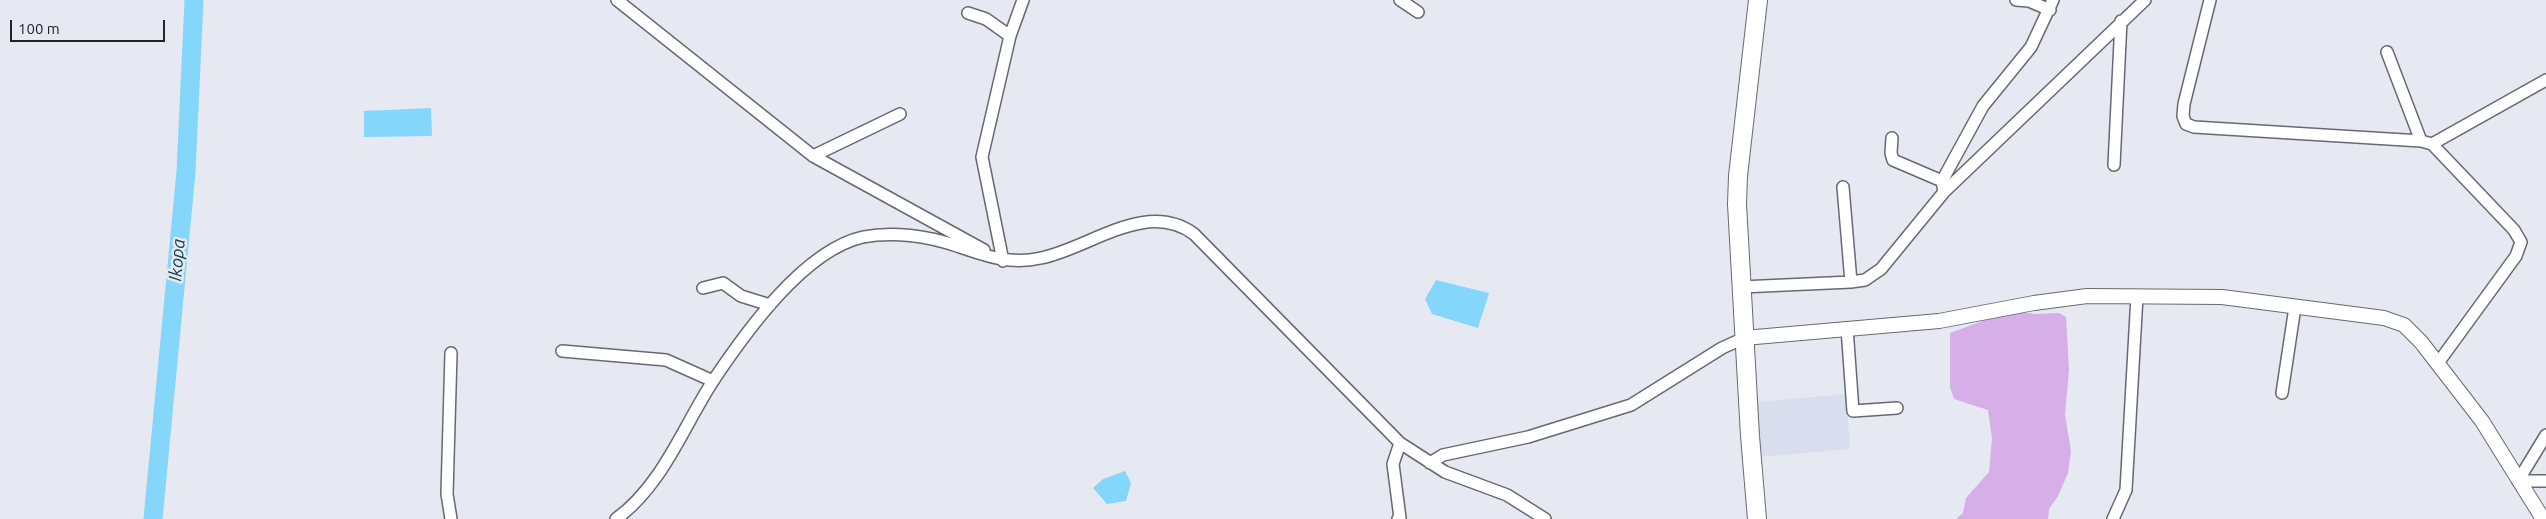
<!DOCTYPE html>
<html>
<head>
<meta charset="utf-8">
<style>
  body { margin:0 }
  #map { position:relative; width:2546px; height:519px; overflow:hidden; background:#e6e9f2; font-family:Ubuntu,sans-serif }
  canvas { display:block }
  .scale { position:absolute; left:10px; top:20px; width:155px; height:22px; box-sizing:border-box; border:2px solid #222326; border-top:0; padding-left:6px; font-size:15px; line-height:18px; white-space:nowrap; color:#222326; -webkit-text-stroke:4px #e6e9f2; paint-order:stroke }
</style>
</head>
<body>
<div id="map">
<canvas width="2546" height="519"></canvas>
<div class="scale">100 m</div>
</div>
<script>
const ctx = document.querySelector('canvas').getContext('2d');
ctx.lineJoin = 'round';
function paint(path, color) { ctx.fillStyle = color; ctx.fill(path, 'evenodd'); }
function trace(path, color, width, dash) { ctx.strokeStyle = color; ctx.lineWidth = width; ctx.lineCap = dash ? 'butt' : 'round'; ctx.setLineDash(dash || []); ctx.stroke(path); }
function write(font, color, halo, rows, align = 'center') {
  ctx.font = font + ' Ubuntu,sans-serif'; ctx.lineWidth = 5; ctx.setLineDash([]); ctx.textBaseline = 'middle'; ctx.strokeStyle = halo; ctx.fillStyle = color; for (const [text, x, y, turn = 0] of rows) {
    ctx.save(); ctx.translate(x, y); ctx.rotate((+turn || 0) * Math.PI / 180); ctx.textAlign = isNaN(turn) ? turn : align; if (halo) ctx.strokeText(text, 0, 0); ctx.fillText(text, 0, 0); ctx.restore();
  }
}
paint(new Path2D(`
  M1846 394 1850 449 1759 457 1756 402Z`), '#d9deee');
paint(new Path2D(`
  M2010 311 2035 314 2059 313 2066 317 2069 370 2065 415 2071 451 2068 473 2058 496 2049 509 2048 519H1956L1963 513 1966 498 1989 472 1992 438 1988 410 1954 399 1950 387V333Z`), '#d6aee8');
paint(new Path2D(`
  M431 108 432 136 364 137V111Z
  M1436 280 1489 293 1478 328 1432 314 1425 299Z
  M1125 471 1131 483 1126 501 1107 504 1093 488 1103 479Z`), '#85d6fb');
trace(new Path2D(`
  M153 519 186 172 194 0`), '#85d6fb', 19);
const minor = new Path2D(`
  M617 0 813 156 984 250
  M1400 0 1418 12
  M2016 0 2029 1 2050 10
  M2210 0 2184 104 2183 116 2186 124 2194 127 2421 141 2432 144 2546 80
  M968 13 986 19 1010 36
  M2387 52 2421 141
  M1892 138 1891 153 1893 160 1942 181
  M2432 144 2514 230 2521 242 2516 256 2438 363
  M813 156 900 114
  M2114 165 2121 21
  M1843 187 1851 282
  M1944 192 1942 181 1983 106 2031 47 2053 0
  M1003 261 982 157 1010 36 1023 0
  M1741 287 1851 282 1865 280 1881 269 1944 192 2145 0
  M703 288 723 283 741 296 770 305
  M1847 328 1853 411 1897 408
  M562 351 666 360 713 381
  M2282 393 2295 307
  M2546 435 2518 481H2546
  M1430 463 1443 455 1528 437 1631 405 1722 348 1744 338
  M451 519 447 494 451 353
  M616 519C662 486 683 427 713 381 745 333 804 250 863 237 893 231 928 236 957 246 986 256 1010 265 1041 258 1090 248 1146 199 1194 234L1400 443 1445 472 1507 495 1545 519
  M1398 519 1400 518 1393 464 1400 443
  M2113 519 2126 490 2137 296`);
const tertiary = new Path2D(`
  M1744 338 1939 321 2034 303 2087 296 2222 297 2384 318 2404 325 2421 342 2482 421 2543 519`);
const primary = new Path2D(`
  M1757 519 1750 436 1737 204 1738 176 1758 0`);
trace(minor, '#666970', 14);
trace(tertiary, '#666970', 16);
trace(primary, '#666970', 20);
trace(minor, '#fff', 11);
trace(tertiary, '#fff', 14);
trace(primary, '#fff', 18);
write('italic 18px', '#134256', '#e6e9f2', [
  ["Ikopa",177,260,-85]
]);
</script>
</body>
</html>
